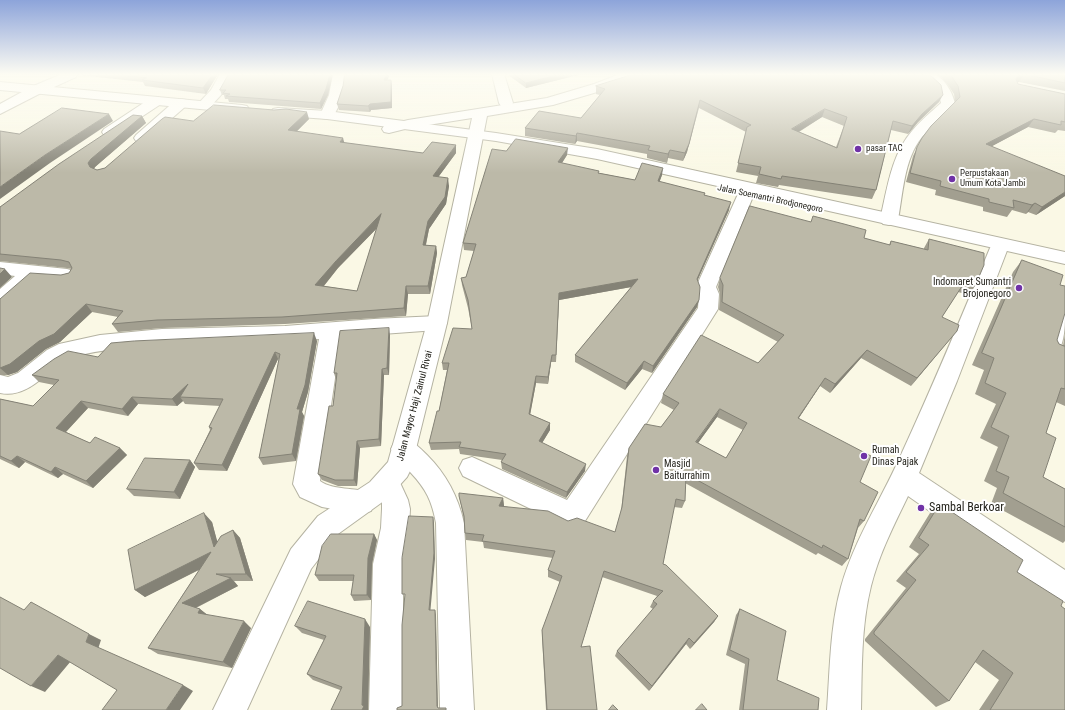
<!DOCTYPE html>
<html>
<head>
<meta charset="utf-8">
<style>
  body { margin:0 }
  canvas { display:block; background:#faf8e5 }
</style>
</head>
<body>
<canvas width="1065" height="710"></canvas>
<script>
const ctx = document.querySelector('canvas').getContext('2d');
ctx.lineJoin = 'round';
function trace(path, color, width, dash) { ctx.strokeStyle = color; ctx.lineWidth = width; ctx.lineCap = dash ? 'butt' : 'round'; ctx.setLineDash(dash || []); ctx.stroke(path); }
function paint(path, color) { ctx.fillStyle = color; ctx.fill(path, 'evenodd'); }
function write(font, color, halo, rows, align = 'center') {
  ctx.font = font + ' "Roboto Condensed",sans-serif'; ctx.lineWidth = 4; ctx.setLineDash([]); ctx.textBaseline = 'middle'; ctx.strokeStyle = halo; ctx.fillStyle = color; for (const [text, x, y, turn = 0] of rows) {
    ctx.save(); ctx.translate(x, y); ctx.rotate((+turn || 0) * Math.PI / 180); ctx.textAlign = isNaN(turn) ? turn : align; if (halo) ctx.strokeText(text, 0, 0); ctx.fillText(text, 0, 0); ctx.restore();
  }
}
const lane = new Path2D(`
  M1065 311C1065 326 1065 341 1057 355L1053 356 1049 355 1047 352 1059 315 1061 312Z`);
const street = new Path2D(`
  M62 74H78L76 77 41 93 0 114V104L31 87Z
  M220 74H232L221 95 209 108H199L197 105 211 90Z
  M333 74H345C345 89 341 105 332 118L327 119 322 118 320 115 329 95Z
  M492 74H504L513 103 511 106H501L499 103Z
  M919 74C923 74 928 73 932 74 944 76 953 93 955 104 946 117 932 125 922 137 904 159 903 193 898 220L895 224 889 225 883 224 880 220C887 190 891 155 912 131 921 120 931 112 941 103L938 92Z
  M156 97 161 98 163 101 161 104 114 135 109 136 104 135 102 132 104 129 151 98Z
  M181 99 186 100 188 103 186 106 146 141 141 142 136 141 134 138 136 135 176 100Z
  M746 189 752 190 754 194 716 287 719 294 718 309 585 521 568 527 463 476 459 468 463 460 472 457 567 500 698 308 699 294 696 287 738 194 740 190Z
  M999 242 1006 244 1008 248 957 381 919 473 1065 570V602L1054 598 908 496C894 525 879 554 871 586 861 626 862 669 861 710H827C830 669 830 626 841 587 854 540 881 500 900 457 932 388 961 318 990 248L992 244Z
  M0 262 67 269 74 271 77 275 74 279 67 281 36 279 7 305 0 307V289L15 276 0 274Z
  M437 316 444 318 447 323 444 328 437 330 341 337 320 481C334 491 355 487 371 493L374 502 371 511 361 514 322 507 300 497 293 484 319 339C239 346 158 338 80 355 51 362 32 400 0 393V375L8 377 18 373 47 350 59 344 100 335 162 329 285 326 374 319Z
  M404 438C414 442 419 447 427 455 446 474 458 496 464 523L474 710H440L436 523C432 501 426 489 411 473 404 465 396 459 391 449L395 441Z
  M387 470 396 474 408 500 410 509 409 528 403 564V710H369L373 564 381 528 382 509V500L374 482 378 474Z`);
const secondary = new Path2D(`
  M620 74H636L634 77 604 90 553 105 487 116 447 323 411 469 407 477 388 498 338 534 311 569 247 710H213L291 549 318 516 370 482 388 462 427 323 472 118 409 128 389 133 384 132 382 129 384 126 408 120 547 98 594 84Z`);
const primary = new Path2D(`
  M0 82 242 105 247 106 249 109 247 112 242 113 0 90Z
  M278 108 327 111 496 133 597 149 1065 252V264L597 159 496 141 327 119 273 115 271 112 273 109Z`);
trace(lane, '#b5b3a2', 2);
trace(street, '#b5b3a2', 2);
trace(secondary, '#b5b3a2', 2);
trace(primary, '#b5b3a2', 2);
paint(lane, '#fff');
paint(street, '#fff');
paint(secondary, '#fff');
paint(primary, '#fff');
paint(new Path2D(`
  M13 74H27L24 75Z
  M79 74H218L206 94 145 86 143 82 79 75Z
  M229 74H333L328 95 321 109 229 102 228 99H225L224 95H222L220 90Z
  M507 74H582L526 88Z
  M935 74H1065V91L1019 82H1018V84L1065 94V131L1058 130 1055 133 1028 127 992 146 1065 196 1036 215 1028 212 1026 214 1012 210 1007 217 983 211V207L935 195 936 190 906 182 913 156 922 138 955 102 954 94 948 85 941 77Z
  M387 80H391L392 86V108L371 110 370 112 339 110 337 104 343 86Z
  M596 86 939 102 918 122 908 134 891 130 876 190 872 199 779 185 778 187 756 183 758 176 736 172 746 132 699 108 687 152 683 161 668 158 667 163 647 158V154L577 141 575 144 525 136V128L581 118 600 95 596 94ZM822 117 844 126 836 147 799 132Z
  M142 116 146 123 95 167 94 169 97 170 105 168 193 121 309 119 296 132 344 143 423 153H456L438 177 449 186 446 204 429 229 426 245 436 246 437 253 430 294H408L406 316 285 324 162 328 118 332 112 324 118 317 92 312 60 342 46 349 17 372 8 375H0V299L61 275 69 273 72 269 67 268 0 261V207ZM377 228 357 291 324 286 338 268Z
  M506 151 567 155 562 163 599 173 635 180 662 175 659 182 705 193 704 195 729 210 697 281 699 300 697 307 652 373 642 369 625 390 575 362V355L631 287 559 300 556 362H551L548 384 536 383 530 414 550 423V430L542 443 585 471 566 498 502 469 501 462 502 460 460 454 459 449 431 450 429 443 439 411 447 370H443L442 363 472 329 468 308 462 285 461 278 466 277 474 251 464 250 463 243Z
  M864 238 889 245 891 241 924 249V248L929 239 975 286 969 295 958 292 942 317 950 339 911 386 861 358 830 393 820 386 798 419 860 482 864 521 858 528 848 559 842 566 818 553 816 555 685 483V501L682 508 674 507 663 564 718 616 714 622 690 649 686 644 649 691 615 656 617 651 653 609 650 607 653 601 657 596 602 577 581 646 597 710H546L542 636V630L560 582 548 577V570L553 558 484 548 483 542 466 540 465 533 464 519 459 496 503 498 504 506 615 532 621 512 627 456 629 448 661 427 674 410 661 403 663 394 758 363 778 342 719 310 720 294 718 287 720 278ZM717 417 743 430 726 458 698 443Z
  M1022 260 1060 285 1057 340 1059 344 1063 346 1065 334V406L1056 402 1046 433 1043 477 1065 489V541L1063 543 991 504 997 488 984 481 998 447 980 438 996 404 975 394 984 370 972 365 1013 272Z
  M390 335 389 375H384L381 446 360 448 357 486H338L322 480 318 474 333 406 336 380 334 373Z
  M317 341 308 392 302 412 304 416 296 461 263 465 259 458 279 360 278 359 227 471 199 470 194 463 210 430 209 427 220 406 185 404 183 401 177 406 138 404 128 416 88 408 66 432 90 443 120 448 127 455 93 488 63 474 58 478 25 462 19 468 0 459V399L33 406 54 385 39 382 32 375 98 357Z
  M190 460 195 467 180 499 134 496 127 489Z
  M940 504 1017 572 1061 606 1065 710H979L999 680 975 662 949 701 936 707 865 641V639L906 588 896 581 919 554 909 547 930 513Z
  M212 522 217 542 233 530 240 538 253 581H234L238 586 196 608 200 609 207 615 251 628 232 668 158 654 148 648 199 570 145 597 135 590Z
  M374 534 377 540 372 564 371 600 354 601 351 595 353 581H319L315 575Z
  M740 609 777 680 818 710H739L745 664 726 655 736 615Z
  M295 626 370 627 368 710 340 690 313 680 307 674 324 640 302 633Z`), '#a29f90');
paint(new Path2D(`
  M213 74H218L206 94 203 88Z
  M330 74H333L328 95 321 109 320 103Z
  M387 74H390L385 86 384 80Z
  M561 74H582L526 88V83Z
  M1024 74 1019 82 1014 83 1018 75Z
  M391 80 392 86V108L371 110 370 112 368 106Z
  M943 95 939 102 918 122 908 134 912 126 922 114Z
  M700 100 687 152 683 161 685 153Z
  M825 109 822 117 790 137 792 129Z
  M307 112 309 119 290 138 288 130Z
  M109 114 113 121 50 163 0 199V187L45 155Z
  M142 116 146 123 95 167 93 170 90 167 88 163 91 159Z
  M1034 119 1028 127 981 152 986 144Z
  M577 133V141L575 144 576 136Z
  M343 138 345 145 340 142Z
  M456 145V153L434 183 433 176Z
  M568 148 567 155 558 169V162Z
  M670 150 668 158 667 163 668 154Z
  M663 168 662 175 657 189 658 181Z
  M448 178 449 186 446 204 429 229 424 253 423 245 428 221Z
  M1065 192V196L1036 215 1042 207Z
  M731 202 729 210 695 286 697 279Z
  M1035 203 1028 212 1026 214 1032 205Z
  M381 214 383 222 338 268 318 293 315 285 336 261Z
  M436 246 437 253 430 294 428 286Z
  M5 269 12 277 0 288V274Z
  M638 279 637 286 559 300 556 362 559 293Z
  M406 286 408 294 406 316 404 308Z
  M699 300 697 307 652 373 653 366Z
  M86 304 92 312 60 342 46 349 17 372 8 375 0 368Z
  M389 328 390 335 389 375 387 368Z
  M957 331 950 339 911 386 917 378Z
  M314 333 317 341 308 392 302 412 304 416 296 461 292 454 297 409Z
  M867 350 861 358 830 393 835 384Z
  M275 352 278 359 227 471 222 465Z
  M552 355 551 362 548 384V377Z
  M644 361 642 369 625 390 627 383Z
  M382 369 384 375 381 446 379 439Z
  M536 376V383L529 421V414Z
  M825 378 820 386 793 427 798 418Z
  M188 384 180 397 183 401 177 406 172 399Z
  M132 397 138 404 128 416 122 409Z
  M81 401 88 408 63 435 56 428Z
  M720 409 717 417 693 450 696 442Z
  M550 423V430L539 448V441Z
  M357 441 360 448 357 486 354 480Z
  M120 448 127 455 93 488 86 481Z
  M17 456 25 462 19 468 11 461Z
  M190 460 195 467 180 499 174 492Z
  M586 464 585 471 566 498 567 492Z
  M55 467 63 474 58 478 51 472Z
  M503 498 504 506 499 513V506Z
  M204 513 212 522 221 555 214 547Z
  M433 517 434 523 435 559 430 615 429 610Z
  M233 530 240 538 253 581 246 574Z
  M374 534 377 540 372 564 371 600 367 595 368 558Z
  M211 552 218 560 145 597 135 590Z
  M604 571 602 577 579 652 581 647Z
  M231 578 238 586 191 610 182 603Z
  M200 609 209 616 198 613Z
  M435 610 436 615 438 710 437 706Z
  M718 616 714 622 690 649 694 643Z
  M365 619 370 627 368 710H362Z
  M244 621 251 628 232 668 223 662Z
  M89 634 101 640 98 649 86 642Z
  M689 638 686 644 649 691 652 686Z
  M58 655 71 661 45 692 31 686Z
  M183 685 193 691 180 710H166Z`), '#848276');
const building = new Path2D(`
  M114 74H213L203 88 142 80 146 78Z
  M229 74H330L326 89 320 103 226 96 230 94 223 93 226 90H220Z
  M345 74H387L384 80H391V102L370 104 368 106 337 104 343 86Z
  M514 74H561L526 83Z
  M634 74H929L941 85 943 95 922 114 912 126 893 121 876 190 782 176 781 179 759 174 761 167 738 163 747 127 751 125 700 100 689 144 685 153 670 150 668 154 648 150 650 146 577 133 576 136 525 128 539 111 581 118 605 89 596 86ZM825 109 847 117 837 148 792 129Z
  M949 74H1065V83L1024 74 1018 75 1016 79 1018 84 1065 94V122L1061 121V125L1034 119 986 144 1065 176V192L1042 207 1035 203 1032 205 1013 200 1014 208 989 202V199L940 186 941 181 910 173 917 147 922 138 931 126 960 97 958 86 952 77Z
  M214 105 274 110 286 109 307 112 288 130 343 138 340 142 423 153 432 142 456 145 433 176 448 178 445 197 428 221 423 245 436 246 428 286H406L404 308 282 317 157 320 112 324 123 311 86 304 54 334 39 341 10 364 0 368V299L30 273 61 275 69 273 72 268 69 262 61 260 0 254V207L59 164 133 115 142 116 91 159 88 163 90 167 97 170 105 168 162 119 165 117 193 121ZM381 214 357 291 315 285 336 261Z
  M62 108 109 114 45 155 0 187V131L19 134Z
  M516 139 568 148 558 162 599 171 598 173 635 180 642 163 663 168 658 181 705 193 704 195 731 202 697 279 700 287 699 300 653 366 644 361 627 383 575 355 638 279 559 293 556 355H552L548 377 536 376 529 414 550 423 539 441 586 464 567 492 501 462 506 454 459 447 461 442 429 443 437 411H439L449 363H442L453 328 472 329 468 300 461 278 466 277 476 244 463 243 492 149 506 151Z
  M750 206 811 222 813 216 844 224 866 230 864 238 890 245 891 241 928 250 929 239 984 253V265L975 286 964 283 942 317 959 325 957 331 917 378 867 350 835 384 825 378 798 418 871 456 860 482 878 492 864 521 860 519 848 559 823 545 822 548 686 474 685 501 676 499 663 564 666 565 718 616 694 643 689 638 652 686 617 651 657 604 653 601 663 591 604 571 581 647 590 646 597 710H547L542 630 562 576 548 570 555 551 482 541 484 535 465 533 464 516 459 496V493L503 498 499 506 548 511 568 521 577 518 615 532 622 507 629 448 645 424 661 427 679 403 663 394 701 335 758 363 784 335 722 302 723 285 720 278ZM720 409 747 423 726 458 696 442Z
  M1022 260 1063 275 1060 285 1065 286V313L1057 340 1059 344 1064 346H1065V389L1061 388 1046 433 1056 438 1043 477 1065 489V527L1003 493 1009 477 996 471 1009 436 991 427 1006 393 985 383 994 358 982 353Z
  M0 268 5 269 0 274Z
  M389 328 387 368 382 369 379 439 357 441 354 480H335L318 474 329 406H333L337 373H334L340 331Z
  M314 333 305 385 297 409H300L292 454 259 458 280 354 275 352 222 465 194 463 212 428 209 427 223 399 180 397 188 384 172 399 132 397 122 409 81 401 56 428 90 443 95 437 120 448 86 481 55 467 51 472 17 456 11 461 0 456V399L33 406 59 380 32 375 54 359 68 351 98 357 111 343 134 341Z
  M145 458 190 460 174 492 127 489Z
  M940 504 1023 560 1017 572 1063 601 1061 606 1065 609V710H990L1013 673 983 650 949 701 874 634V632L916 580 906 572 929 545 919 538Z
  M204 513 214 547 221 536 233 530 246 574H216L231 578 182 603 200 609 198 613 244 621 223 662 148 648 211 552 135 590 128 550Z
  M409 516 433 517 434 553 429 610H435L437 706 438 708H446V710H397V708L402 706V625L405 594H402V558Z
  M331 534H374L368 558 367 595H351L354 575H315L322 546Z
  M0 597 24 610 31 602 89 634 86 642 183 685 166 710H102L117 690 58 655 31 686 0 668Z
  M308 601 365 619 362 705 364 706 362 710H331L342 687 307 674 326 636 295 626Z
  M740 609 786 631 777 680 819 698 818 710H743L749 659 730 650Z
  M702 704 707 710H696Z
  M613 705 618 710H609Z`);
paint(building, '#bcb9a8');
trace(building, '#848276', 1);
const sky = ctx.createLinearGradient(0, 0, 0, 173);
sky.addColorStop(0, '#8da4da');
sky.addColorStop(0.43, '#fdfcf3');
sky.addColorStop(1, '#fdfcf300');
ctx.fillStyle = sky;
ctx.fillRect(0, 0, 1065, 173);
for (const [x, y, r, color] of [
  [858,149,4,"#7032a7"],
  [952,179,4,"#7032a7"],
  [1019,288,4,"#7032a7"],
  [864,456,4,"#7032a7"],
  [656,470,4,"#7032a7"],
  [921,508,4,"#7032a7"]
]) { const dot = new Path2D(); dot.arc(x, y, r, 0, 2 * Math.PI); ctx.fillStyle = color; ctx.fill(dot); trace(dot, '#fff', 1.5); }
write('9px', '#24231c', '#fff', [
  ["pasar TAC",866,149],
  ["Perpustakaan",960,174],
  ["Umum Kota Jambi",960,184]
], 'left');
write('9px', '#24231c', '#fff', [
  ["Jalan Soemantri Brodjonegoro",770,199,12]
]);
write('10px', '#24231c', '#fff', [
  ["Indomaret Sumantri",1011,282,"right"],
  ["Brojonegoro",1011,294,"right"],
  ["Rumah",872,450],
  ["Dinas Pajak",872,462],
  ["Masjid",664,464],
  ["Baiturrahim",664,476]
], 'left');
write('10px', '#24231c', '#fff', [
  ["Jalan Mayor Haji Zainul Rivai",415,406,-75]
]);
write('12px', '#24231c', '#fff', [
  ["Sambal Berkoar",929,508]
], 'left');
</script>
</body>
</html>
